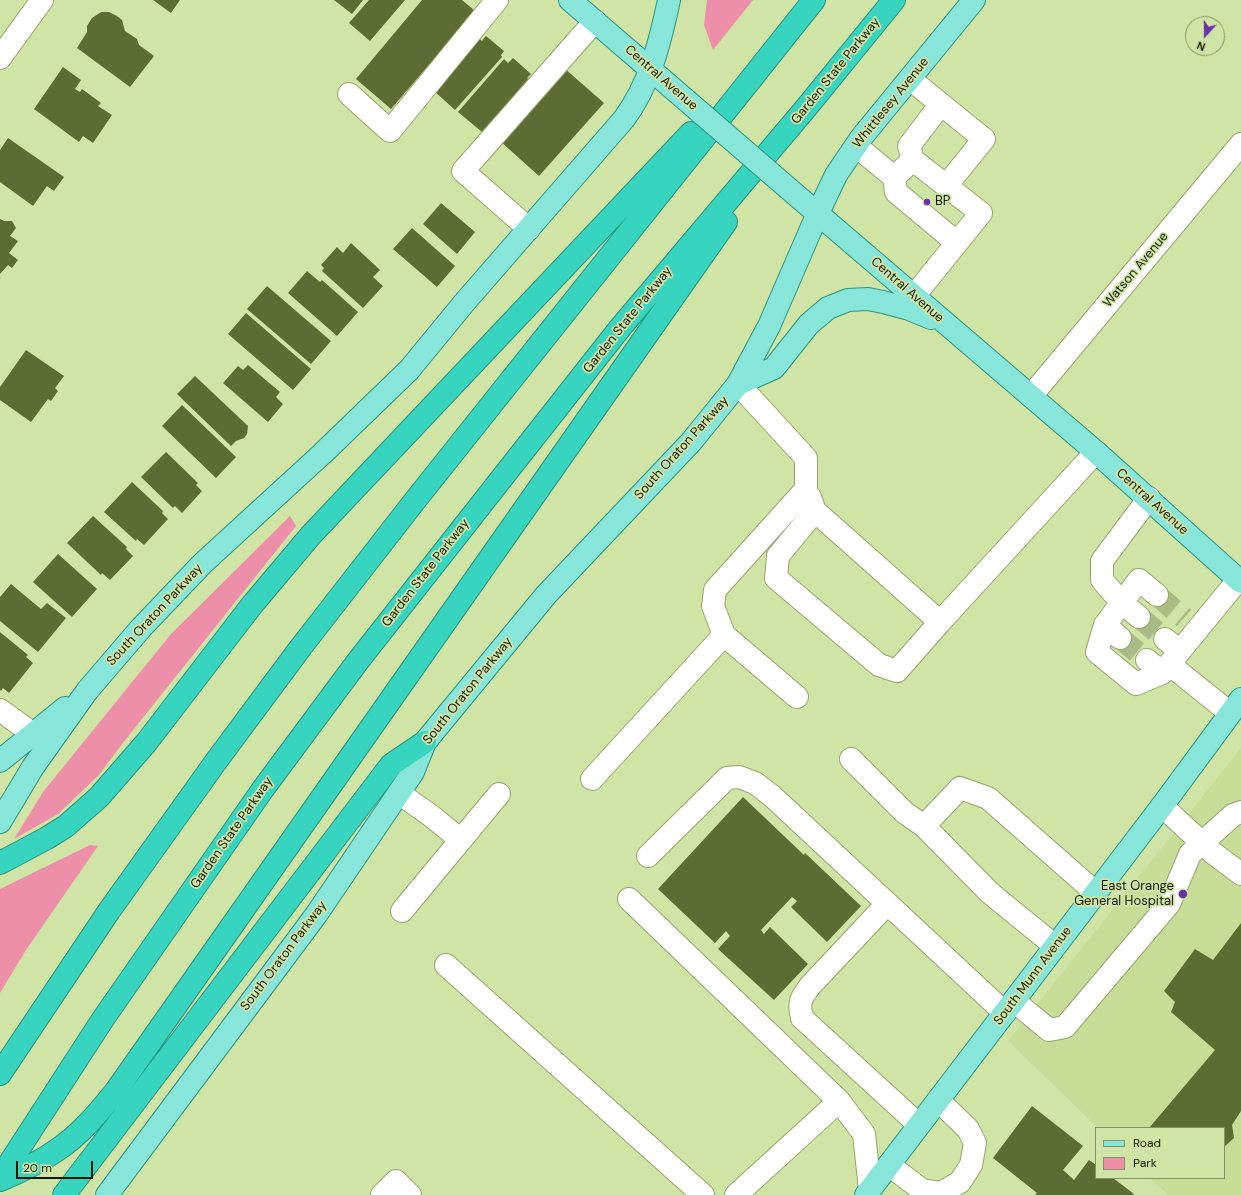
<!DOCTYPE html>
<html>
<head>
<meta charset="utf-8">
<style>
  body { margin:0 }
  #map { position:relative; width:1241px; height:1195px; overflow:hidden; background:#d0e4a6; font-family:"DM Sans",sans-serif }
  canvas { display:block }
  .legend { position:absolute; left:1095px; top:1127px; width:130px; height:52px; box-sizing:border-box; background:#d0e4a6; border:1px solid #849365; margin:0; padding:5px 7px; list-style:none; font-size:12px; color:#131903 }
  .legend li { display:flex; align-items:center; gap:8px; height:20px }
  .legend b { width:20px; border:1px solid #849365 }
  .north { position:absolute; left:1185px; top:16px; width:40px; height:40px; box-sizing:border-box; background:#d0e4a6; border:1px solid #849365; border-radius:50%; rotate:201deg; font-size:11px; font-weight:700; line-height:16px; text-align:center; color:#131903 }
  .north::after { content:''; display:block; margin:auto; width:14px; height:18px; background:#6b31a7; clip-path:polygon(50% 0,100% 100%,50% 72%,0 100%) }
  .scale { position:absolute; left:16px; top:1161px; width:77px; height:18px; box-sizing:border-box; border:2px solid #131903; border-top:0; padding-left:5px; font-size:12px; line-height:14px; white-space:nowrap; color:#131903; -webkit-text-stroke:3px #d0e4a6; paint-order:stroke }
</style>
</head>
<body>
<div id="map">
<canvas width="1241" height="1195"></canvas>
<ul class="legend">
<li><b style="height:5px;background:#87e5d9"></b>Road</li>
<li><b style="height:11px;background:#ed8fa9"></b>Park</li>
</ul>
<div class="north">N</div>
<div class="scale">20 m</div>
</div>
<script>
const ctx = document.querySelector('canvas').getContext('2d');
ctx.lineJoin = 'round';
function paint(path, color) { ctx.fillStyle = color; ctx.fill(path, 'evenodd'); }
function trace(path, color, width, dash) { ctx.strokeStyle = color; ctx.lineWidth = width; ctx.lineCap = dash ? 'butt' : 'round'; ctx.setLineDash(dash || []); ctx.stroke(path); }
function write(font, color, halo, rows, align = 'center') {
  ctx.font = font + ' "DM Sans",sans-serif'; ctx.lineWidth = 3.5; ctx.setLineDash([]); ctx.textBaseline = 'middle'; ctx.strokeStyle = halo; ctx.fillStyle = color; for (const [text, x, y, turn = 0] of rows) {
    ctx.save(); ctx.translate(x, y); ctx.rotate((+turn || 0) * Math.PI / 180); ctx.textAlign = isNaN(turn) ? turn : align; if (halo) ctx.strokeText(text, 0, 0); ctx.fillText(text, 0, 0); ctx.restore();
  }
}
paint(new Path2D(`
  M1241 748V1195H1168L1150 1178H1224V1128H1098L1008 1041Z`), '#c7dd97');
paint(new Path2D(`
  M707 0H753L713 50 704 25Z
  M290 516 296 526 122 744 99 775 58 814 14 839 43 792 171 634Z
  M90 845 98 846 26 950 0 993V889Z`), '#ed8fa9');
paint(new Path2D(`
  M153 0H180L171 13Z
  M334 0H363L352 14Z
  M369 0H405L370 41 349 23Z
  M422 0H462L475 11 391 109 356 79Z
  M101 12H109L117 16 122 20 125 31 137 39 139 45 154 56 130 87 77 48 87 32V26L92 18Z
  M486 36 504 51 501 55 502 57 455 110 432 89 478 37 482 41Z
  M513 58 531 74 527 78 529 79 482 132 458 112 504 59 508 63Z
  M63 67 81 80 75 89 80 92 82 89 101 103 98 106 112 115 93 143 83 136 79 142 34 109Z
  M564 68 604 103 539 176 500 141Z
  M8 138 64 177 54 191 47 186 33 206 0 182V150Z
  M441 203 475 232 457 254 423 224Z
  M0 219 4 221H12L16 228 10 236 18 241 9 253 18 260 12 268 8 265 0 274Z
  M412 228 455 266 437 287 393 249Z
  M351 243 380 270 373 277 383 286 363 308 322 271 324 268 321 265 337 247 343 253Z
  M307 271 320 282 322 280 358 312 337 336 288 293Z
  M267 286 331 341 311 364 247 309Z
  M246 313 311 369 293 390 228 334Z
  M26 350 64 376 55 388 58 391 51 401 48 399 31 422 0 400V387Z
  M248 365 280 392 276 397 283 404 268 422 223 383 238 366 243 370Z
  M195 376 248 426 247 434 244 438 236 441 231 446 177 394Z
  M182 405 236 457 216 478 162 426Z
  M166 452 198 483 196 485 202 491 182 513 175 506 173 508 141 477Z
  M132 482 163 511 162 513 168 519 144 545 137 539 136 541 104 512Z
  M93 516 127 547 126 549 133 556 110 580 102 573 101 575 67 543Z
  M58 554 97 589 72 617 33 582Z
  M11 584 41 609 47 603 66 618 38 652 0 621V597Z
  M0 632 28 655 26 657 33 663 9 693 3 688 1 691 0 690Z
  M743 797 804 855 805 853 861 906 827 942 791 907 797 901 792 897 761 930 764 934 770 927 808 964 774 1000 718 949 730 936 726 931 715 943 658 889Z
  M1241 923V1111L1232 1125 1234 1138 1224 1147V1128H1149L1215 1050 1171 1012 1175 1002 1164 991 1195 949 1213 960Z
  M1032 1106 1083 1146 1063 1170 1074 1180 1089 1160 1096 1165V1178H1113L1134 1194 1133 1195H1035L1037 1193 993 1158Z`), '#5c6c33');
trace(new Path2D(`
  M1157 595 1184 618
  M1139 617 1165 639
  M1120 638 1147 660`), '#aabb85', 22, [22, 11]);
const minor = new Path2D(`
  M0 58 42 0
  M910 79 984 139 946 186
  M349 94 390 131 497 0
  M856 146 894 177 913 160 981 213 914 296
  M913 160 909 146 941 104
  M894 177 896 192 956 242
  M529 229 463 171 595 21
  M738 384 806 458V489L715 590 713 606 724 635 797 697
  M1031 396 1241 144
  M810 497 815 511 940 622
  M815 511 778 556 776 578 879 665 897 671 940 622 1096 452
  M1139 617 1121 602 1102 580V561L1149 498
  M1105 625 1097 652 1136 684 1162 673
  M1120 638 1105 625 1139 580 1157 595
  M1165 639 1180 651
  M1147 660 1162 673 1238 580
  M1169 664 1230 713
  M0 710 33 734
  M851 759 905 813 924 826 990 893 1055 946
  M592 779 724 635
  M399 793 430 815 461 840
  M1162 806 1213 853 1241 874
  M924 826 960 788 988 798 1096 893
  M648 856 727 778 739 777 755 783 772 796 1005 1013
  M629 899 839 1101 864 1134 870 1189
  M887 904 810 986C801 998 798 1002 802 1018L919 1125
  M402 911 499 794
  M446 965 703 1195
  M1014 1001 1049 1030 1065 1027 1169 904 1190 854 1233 815 1241 812
  M889 1165 922 1190 941 1193 960 1182 971 1165 975 1143 968 1129 938 1100
  M382 1195 396 1181 410 1195
  M736 1195 839 1101`);
const major = new Path2D(`
  M570 0 686 100
  M789 189 1096 452 1241 582
  M738 384 774 368 809 324 828 308 848 300 868 299 883 302 909 309 931 318
  M0 761 65 708
  M0 822 33 767 87 691 141 628 203 563 322 454 409 370 464 303 624 119C650 84 660 42 669 0
  M107 1195 316 915 413 772 425 742 546 595 691 442 738 384 769 326 818 213 836 175 861 138 974 0
  M866 1195 1162 806 1241 699`);
const highway = new Path2D(`
  M0 863 47 838 66 826 99 797 146 743 252 605 311 535 691 133
  M0 1074 109 911 217 760 301 647 417 498 814 0
  M0 1178 103 1019 263 789 358 661 620 328 806 108 894 0
  M0 1180C20 1172 40 1162 57 1150 80 1135 98 1113 116 1091L726 222
  M64 1195 391 765 425 742`);
trace(minor, '#93a56a', 24);
trace(major, '#2a937e', 24);
trace(highway, '#2a937e', 24);
trace(minor, '#fff', 22);
trace(major, '#87e5d9', 22);
trace(highway, '#37d4c0', 22);
const majorBridge = new Path2D(`
  M686 100 789 189`);
trace(majorBridge, '#2a937e', 24, []);
trace(majorBridge, '#87e5d9', 22);
for (const [x, y, r, color] of [
  [927,202,4,"#6b31a7"],
  [1183,894,5,"#6b31a7"]
]) { const dot = new Path2D(); dot.arc(x, y, r, 0, 2 * Math.PI); ctx.fillStyle = color; ctx.fill(dot); trace(dot, '#d0e4a6', 1.5); }
write('13px', '#131903', '#d0e4a6', [
  ["Garden State Parkway",836,71,-51],
  ["Central Avenue",661,78,41],
  ["Whittlesey Avenue",891,103,-51],
  ["Watson Avenue",1136,270,-50],
  ["Central Avenue",907,290,41],
  ["Garden State Parkway",628,320,-51],
  ["South Oraton Parkway",682,448,-48],
  ["Central Avenue",1152,502,42],
  ["Garden State Parkway",426,573,-52],
  ["South Oraton Parkway",155,615,-47],
  ["South Oraton Parkway",468,691,-51],
  ["Garden State Parkway",232,833,-55],
  ["South Oraton Parkway",284,956,-53],
  ["South Munn Avenue",1033,976,-53]
]);
write('13px', '#131903', '#d0e4a6', [
  ["BP",935,202],
  ["East Orange",1174,887,"right"],
  ["General Hospital",1174,902,"right"]
], 'left');
</script>
</body>
</html>
